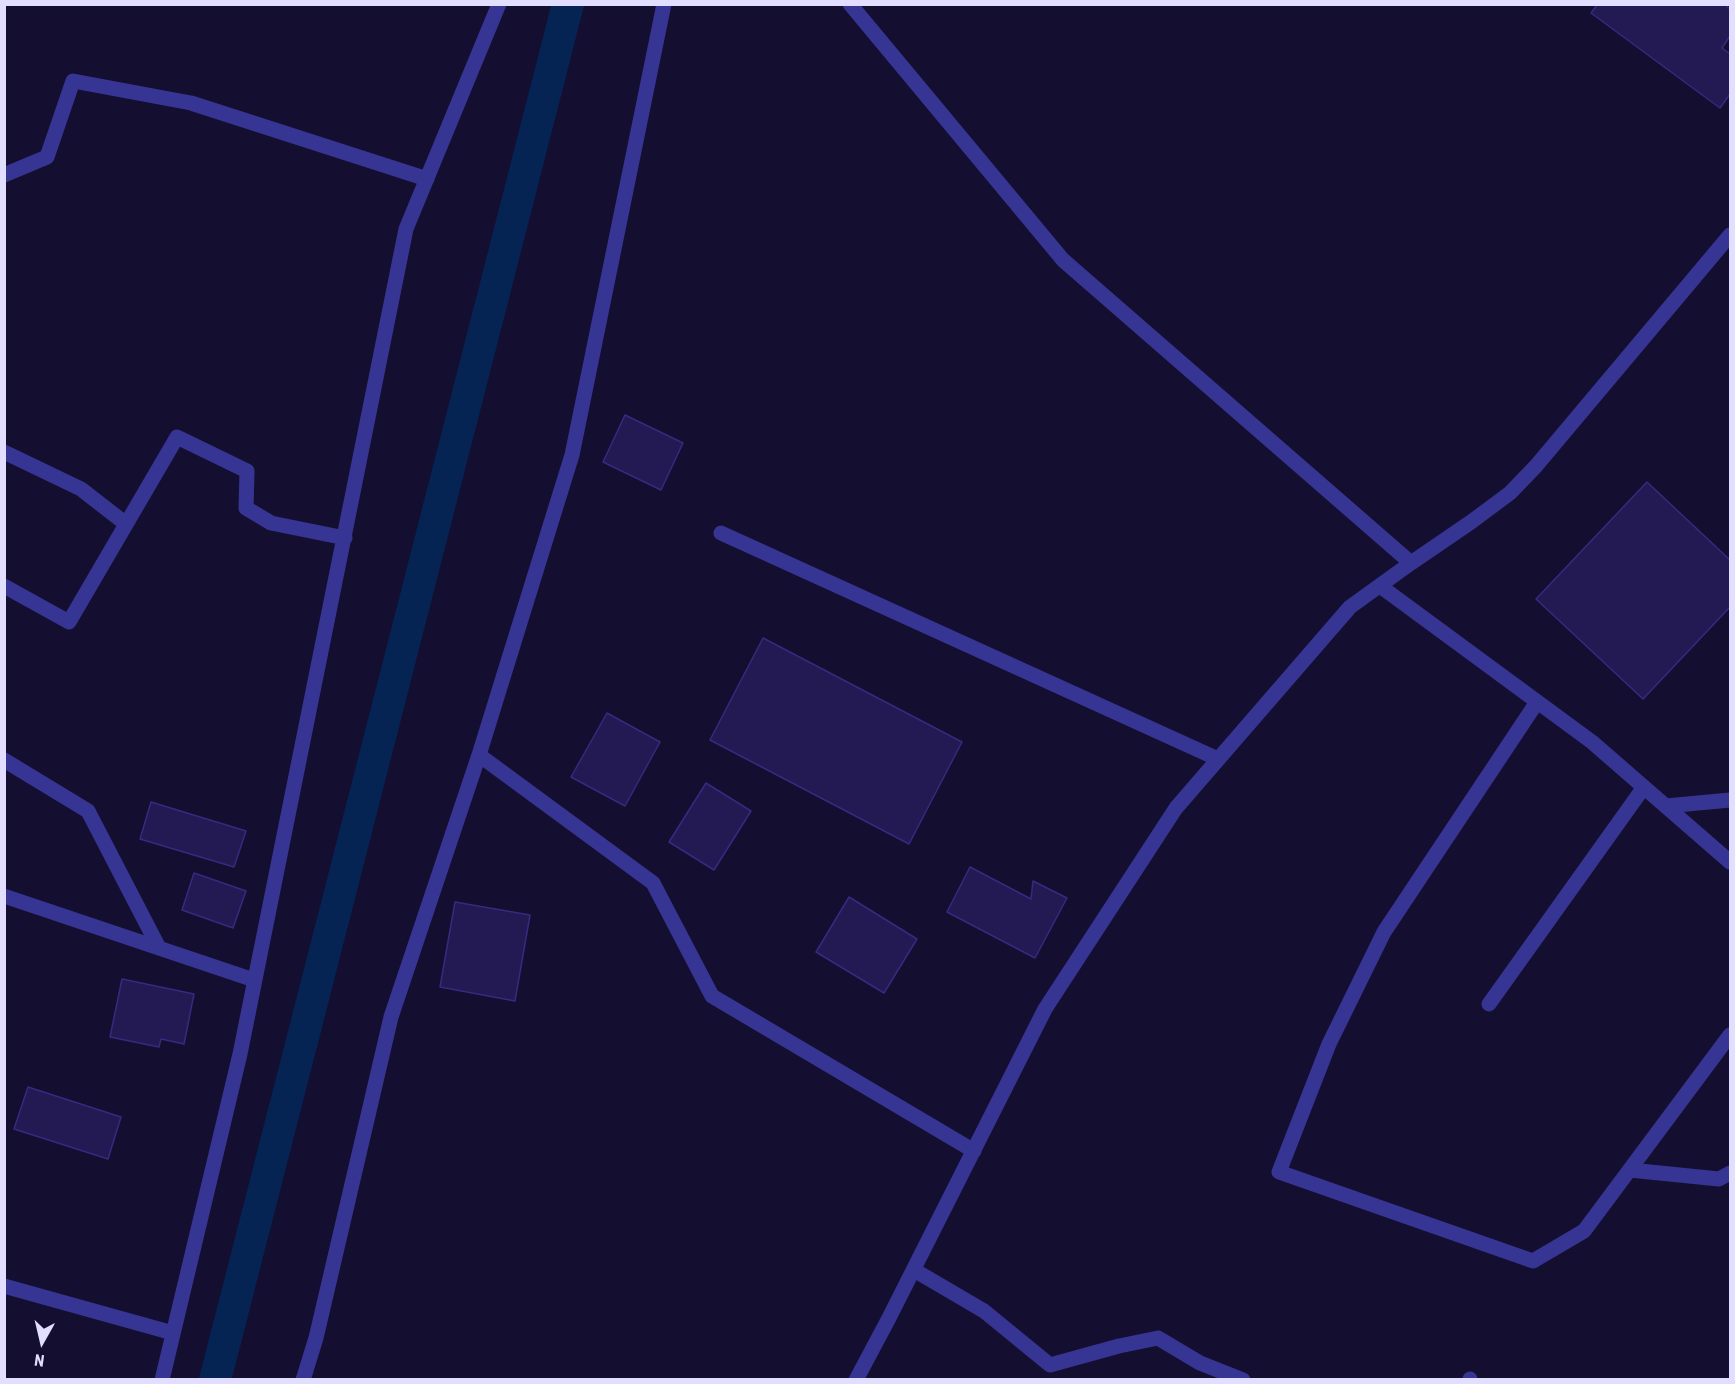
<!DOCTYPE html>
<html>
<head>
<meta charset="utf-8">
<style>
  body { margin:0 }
  #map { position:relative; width:1735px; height:1384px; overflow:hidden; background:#140f30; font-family:"Roboto Condensed",sans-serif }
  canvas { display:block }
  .frame { position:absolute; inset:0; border:6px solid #e1deff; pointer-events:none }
  .north { position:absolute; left:12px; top:1312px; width:60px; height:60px; -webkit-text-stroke:4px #140f30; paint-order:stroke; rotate:188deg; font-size:16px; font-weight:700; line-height:24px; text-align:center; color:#e1deff }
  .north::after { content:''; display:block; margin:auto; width:21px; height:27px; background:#e1deff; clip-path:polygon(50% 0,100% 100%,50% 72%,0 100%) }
</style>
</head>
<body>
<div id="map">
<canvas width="1735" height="1384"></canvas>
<div class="frame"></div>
<div class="north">N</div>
</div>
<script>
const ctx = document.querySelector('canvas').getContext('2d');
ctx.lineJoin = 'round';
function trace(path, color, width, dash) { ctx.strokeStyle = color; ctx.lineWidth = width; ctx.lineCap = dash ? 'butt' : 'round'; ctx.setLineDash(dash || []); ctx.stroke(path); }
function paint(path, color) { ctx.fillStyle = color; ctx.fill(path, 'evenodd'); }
trace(new Path2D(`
  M215 1380 568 4`), '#052353', 32);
const building = new Path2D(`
  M1598 4H1724L1730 9V36L1722 48 1730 54V94L1720 108 1591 13Z
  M625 415 683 443 661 490 603 462Z
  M1647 482 1730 560V607L1643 699 1536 599Z
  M763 638 962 742 909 844 710 740Z
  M607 713 660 742 625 806 571 777Z
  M706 783 751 811 714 870 669 842Z
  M151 802 246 831 234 867 140 839Z
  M970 867 1031 899 1033 881 1067 898 1035 958 947 912Z
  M194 873 246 891 233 928 182 910Z
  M849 897 917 939 884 993 816 952Z
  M455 902 530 915 515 1001 440 987Z
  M122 979 194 994 184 1044 161 1039 159 1047 110 1037Z
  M28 1087 121 1117 108 1159 14 1129Z`);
paint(building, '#231953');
trace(building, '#382981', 1.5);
trace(new Path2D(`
  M850 4 1063 260 1411 563
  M4 175 47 157 73 81 191 103 427 179
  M4 452 81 489 126 524
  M721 533 1218 759
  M4 586 69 622 177 437 247 471 246 508 271 523 345 538
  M1380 586 1592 742 1730 862
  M1537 702 1384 932 1329 1044 1279 1172 1533 1261 1584 1231 1730 1035
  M479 755 653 883 712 996 974 1151
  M4 760 88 811 159 948
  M1666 806 1730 800
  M4 896 254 980
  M1489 1004 1644 787
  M1630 1170 1719 1179 1730 1173
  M914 1270 984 1311 1050 1365 1119 1346 1158 1338 1200 1363 1243 1380
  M4 1286 173 1333
  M1470 1379V1380
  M162 1380 240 1054 406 229 499 4
  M303 1380 316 1338 391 1017 479 755 572 455 664 4
  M856 1380 889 1318 1045 1009 1176 808 1350 607 1411 563 1471 522 1510 493 1536 466 1730 235`), '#373594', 15);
</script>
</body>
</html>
